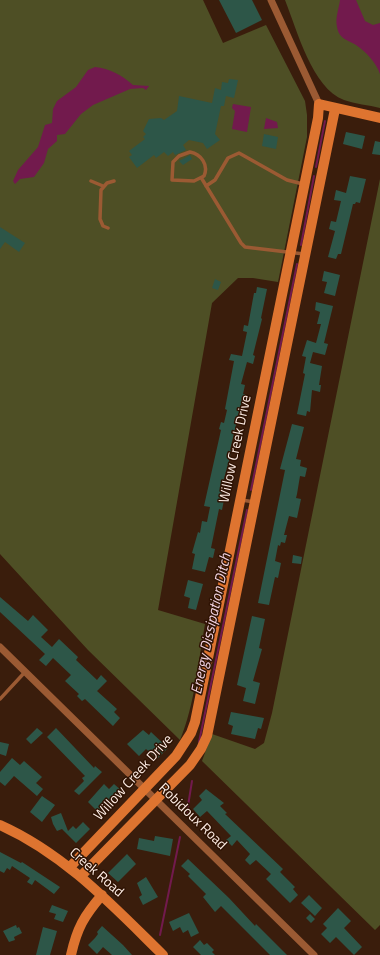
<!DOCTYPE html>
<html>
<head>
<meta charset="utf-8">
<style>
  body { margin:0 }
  canvas { display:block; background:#3a1d0c }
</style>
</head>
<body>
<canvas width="380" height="955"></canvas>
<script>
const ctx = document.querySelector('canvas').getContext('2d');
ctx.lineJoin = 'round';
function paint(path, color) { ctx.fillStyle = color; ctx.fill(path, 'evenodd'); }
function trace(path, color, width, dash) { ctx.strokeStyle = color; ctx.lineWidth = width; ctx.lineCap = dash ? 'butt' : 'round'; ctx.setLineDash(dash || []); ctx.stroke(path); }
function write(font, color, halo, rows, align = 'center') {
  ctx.font = font + ' "Titillium Web",sans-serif'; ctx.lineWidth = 3; ctx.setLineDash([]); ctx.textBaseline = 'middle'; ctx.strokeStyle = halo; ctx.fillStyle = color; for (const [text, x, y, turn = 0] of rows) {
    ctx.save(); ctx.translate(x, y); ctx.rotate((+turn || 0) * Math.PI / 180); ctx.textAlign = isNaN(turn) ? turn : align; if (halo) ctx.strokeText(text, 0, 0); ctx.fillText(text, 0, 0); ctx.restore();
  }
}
paint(new Path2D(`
  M0 0H203L223 43 266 25 305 101 307 115V137L278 282 253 278H238L212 303 158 610 205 624C198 662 195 704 180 740L88 650 0 554Z
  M285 0H380V108C369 105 355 104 344 100 312 88 297 30 285 0Z
  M380 179V925L375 930 202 761 212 734 255 749 264 743 272 713Z`), '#4e4f25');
paint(new Path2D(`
  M340 0H356L365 21 373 25 380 23V74C376 62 366 52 356 45 348 40 339 39 337 27 335 17 339 9 340 0Z
  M95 67C109 68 123 76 133 85L149 86 146 90 143 88 130 89 93 105 81 114 65 134 57 135V141L48 149 44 163 34 177 20 179 15 184 13 181 18 170 38 147 45 125 52 123 53 109 57 101 76 87 88 70Z
  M233 104 251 107 247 132 232 129 235 111 232 108Z
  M266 118 277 122 278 128 264 129Z`), '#721a4d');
trace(new Path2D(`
  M316 167 325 121
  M301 245 314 176
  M251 490 297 264
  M199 742 247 510
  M187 812 192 781
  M160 935 180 837`), '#721a4d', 2);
paint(new Path2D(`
  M219 0H252L262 20 236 33Z
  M229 79 238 80 234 98 226 96 224 106H221L215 134 220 140 207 149 203 143 189 140 183 145 186 150 175 155 173 152 168 156 164 152 156 158 154 155 137 168 129 157 132 155 129 151 145 139 143 137 146 134 143 131 149 119 161 118 164 120 177 111 179 96 212 103 215 88 221 90 222 82 228 83Z
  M346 132 365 136 362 149 343 144Z
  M264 134 278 137 276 149 262 146Z
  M375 141 380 142V155L372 154Z
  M190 155 192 159 183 165 179 161Z
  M350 176 366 179 360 203 356 202 355 204H353L341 254H338L336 259 328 257 335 231 329 229 331 221 336 222 341 201 334 200 336 190 346 193Z
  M0 227 25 243 19 252 5 242 0 249Z
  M324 271 340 275 335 296 324 293 327 282 322 281Z
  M215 279 221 282 218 290 212 288Z
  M257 287 267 289 261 318 262 319 253 355 255 356 253 364 247 362 241 384 245 385 243 394H245L243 404H241L230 450H232L223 482H225L221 499 224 500 222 510 219 509 211 548 215 549 213 558 209 557 205 572 192 569 195 554 192 553 198 532 200 533 202 521 207 522 210 507 204 506 221 430 219 429 221 422 224 423 227 410 225 409 234 361 229 360 231 354 242 356 247 332 243 331 244 325 248 326 254 293H256Z
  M316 302 333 306 324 343 328 344 325 355 313 352 310 363 322 366 319 385H321L320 392 312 390 310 412 307 411 306 416 297 414 305 374 303 373 306 357 302 356 307 340 316 343 321 324H317L320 312 315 310Z
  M292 424 304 427 296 459 301 460 300 466 307 468 305 477 300 476 297 494 296 498 301 499 297 518 289 516 284 535H287L285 543 281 542 280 546 278 545 275 561 281 563 278 578 275 577 269 605 258 603 285 470 280 469Z
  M293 555 302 557 301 564 292 563Z
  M188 580 203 584 196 610 188 608 190 598 184 596Z
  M0 597 28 621 33 615 48 630 41 637 52 647 59 639 78 657 76 660 97 680 101 675 107 681 97 691 117 709 114 712 120 718 113 726 85 699 82 701 77 696 79 694 65 681 71 675 53 658 46 666 39 660 45 654 0 612Z
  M252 616 265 619 259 648 262 649 253 681 260 683 255 704 243 701 246 688 237 685Z
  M231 712 264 718 261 729 258 728 255 739 231 734 233 726 228 724Z
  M37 728 43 733 31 744 26 739Z
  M56 728 94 768 95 766 102 772 79 795 74 791 84 781 82 778 85 776 47 737Z
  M143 730 149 735 151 732 168 748 157 759 146 749 139 756 127 744Z
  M0 742 9 744 6 756 0 754Z
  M12 758 20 765 24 761 42 777 36 783 43 789 37 796 14 776 5 786 0 782V772Z
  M104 784 109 789 114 784 122 791 100 814 88 802Z
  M206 789 224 803 220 806 227 813 225 814 283 869 280 872 295 887 293 889 298 895 290 903 266 879 271 874 256 860 250 865 245 860 250 854 237 840 232 846 226 840 231 836 207 811 200 817 193 809 202 800 199 796Z
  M42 796 55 805 42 822 30 812Z
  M61 813 68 831 73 826 76 829 83 822 90 829 76 843 62 829 57 831 53 824 51 817Z
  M155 836 173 839 170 856 137 849 139 838 154 841Z
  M0 852 21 863 22 862 60 887 54 894 35 880 32 885 27 882 30 878 12 866 10 870 7 868 4 873 0 871Z
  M127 854 136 864 118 882 108 873Z
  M188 859 229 898 255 926 256 924 287 955H270L221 906 215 912 203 897 206 894 188 876 190 874 181 866Z
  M146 877 158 897 143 905 139 897 142 895 137 883Z
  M309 895 322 908 315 916 301 903Z
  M52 905 68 911 63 922 54 919 56 914 49 912Z
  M338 908 351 921 344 928 362 947 354 955 336 937 330 943 321 934 327 928 323 924Z
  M189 913 199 933 191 937 188 930 183 933 180 927 173 931 169 922Z
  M310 914 315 919 311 923 306 918Z
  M16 925 17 928 19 927 22 933 14 937 15 940 9 942 3 931Z
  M102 926 123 945 132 955H112L103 947 97 954 88 945 95 938 98 934 97 932Z
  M43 927 57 931 50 955H36Z
  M200 940 204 945 207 943 214 950 212 952 215 955H201L193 947Z`), '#2d5648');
trace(new Path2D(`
  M190 152C201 154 209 165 204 176L194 181 172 180 173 162 179 156Z
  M202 179 241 243 245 247 304 254
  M91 181 103 186
  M206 186 215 180 228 158 239 153 287 180 303 184
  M108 228 103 226 100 219 101 190 107 183 114 181
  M241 500 255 502
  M0 699 25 672`), '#9b5a33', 3.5);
trace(new Path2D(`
  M271 0 319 104
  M0 647 314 955`), '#9b5a33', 7);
trace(new Path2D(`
  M0 825C65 854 113 906 163 955
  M70 867 176 756 191 733 195 722 318 118 319 104 380 118
  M81 876 190 765 201 749 207 736 335 109
  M71 955C77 928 84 916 102 895`), '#de7430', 10);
write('14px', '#ffeee6', '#2f1303', [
  ["Willow Creek Drive",236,449,-78],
  ["Willow Creek Drive",134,778,-48],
  ["Robidoux Road",192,817,44],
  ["Creek Road",96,873,41]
]);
write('italic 15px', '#f4d5e3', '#2f1303', [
  ["Energy Dissipation Ditch",212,624,-78]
]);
</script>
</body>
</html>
